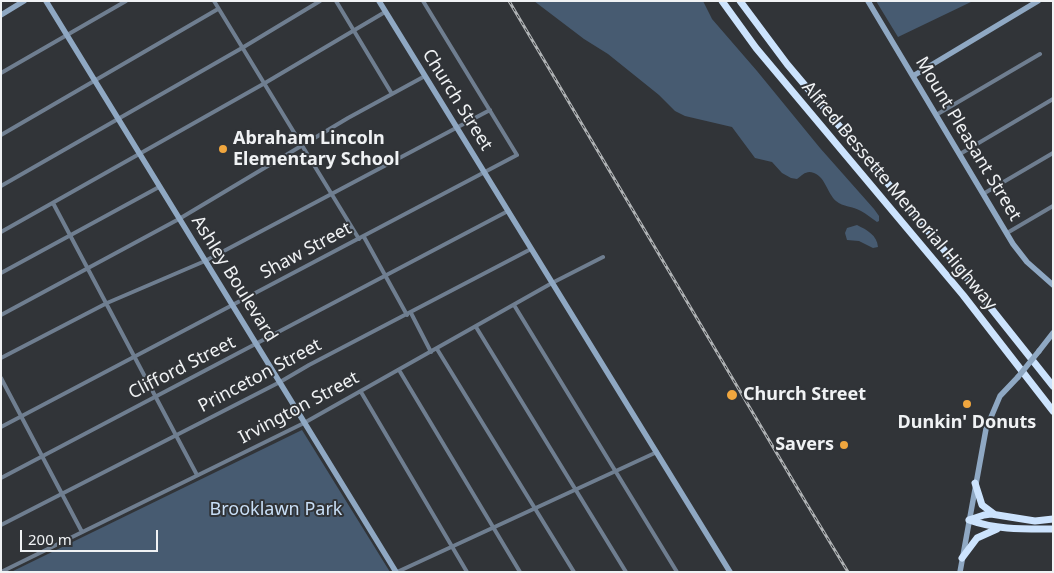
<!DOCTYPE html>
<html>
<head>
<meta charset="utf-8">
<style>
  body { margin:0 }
  #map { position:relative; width:1054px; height:573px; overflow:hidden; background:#313438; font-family:"Noto Sans",sans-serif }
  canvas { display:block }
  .frame { position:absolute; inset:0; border:2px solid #f0f2f4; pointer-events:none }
  .scale { position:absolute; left:20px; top:530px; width:138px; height:22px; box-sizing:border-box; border:2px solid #f0f2f4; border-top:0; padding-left:6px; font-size:15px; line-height:18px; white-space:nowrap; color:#f0f2f4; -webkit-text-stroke:4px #313438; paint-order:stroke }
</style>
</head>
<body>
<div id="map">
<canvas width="1054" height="573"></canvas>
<div class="frame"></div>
<div class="scale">200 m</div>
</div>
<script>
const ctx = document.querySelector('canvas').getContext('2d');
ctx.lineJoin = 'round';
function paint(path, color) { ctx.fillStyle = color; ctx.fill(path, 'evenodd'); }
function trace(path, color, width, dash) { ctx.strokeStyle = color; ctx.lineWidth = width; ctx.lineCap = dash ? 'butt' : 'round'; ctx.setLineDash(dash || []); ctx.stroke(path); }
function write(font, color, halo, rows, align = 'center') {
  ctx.font = font + ' "Noto Sans",sans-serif'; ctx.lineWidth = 4; ctx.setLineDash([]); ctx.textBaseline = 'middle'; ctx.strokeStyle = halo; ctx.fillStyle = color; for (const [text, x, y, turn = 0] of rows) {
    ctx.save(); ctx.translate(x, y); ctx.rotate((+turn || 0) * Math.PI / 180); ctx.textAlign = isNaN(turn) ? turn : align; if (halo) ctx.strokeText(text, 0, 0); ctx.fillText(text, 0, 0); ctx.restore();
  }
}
paint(new Path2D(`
  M534 1H703L712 19 757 71 820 148 874 209 879 216V221L877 222C871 218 867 214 861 211 853 206 843 207 836 201 827 193 826 178 814 173 806 170 803 175 797 179L791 178 782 173 772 162 755 158 732 127 685 116 675 111 659 95 608 54 584 39Z
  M876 1H973L898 37Z
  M857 225C867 230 877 235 878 247L873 248 859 241 847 240 845 233 847 228Z
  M302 430 390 572H11Z`), '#475b71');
trace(new Path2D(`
  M214 1 359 239
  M336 1 392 94
  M1 73 126 1
  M936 115 1040 54
  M1 135 218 9
  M960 154 1053 99
  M1 186 242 48 320 1
  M983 194 1053 153
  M53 203 197 475
  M1 232 265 83 385 12
  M1007 233 1053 206
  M364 237 407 315
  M1 273 159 187
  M514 305 677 572
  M411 313 431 352
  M1 315 179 219 348 118 425 76
  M476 327 626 572
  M437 349 574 572
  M1 358 107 303 205 261 490 110
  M399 370 520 572
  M1 378 82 532
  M361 392 467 572
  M1 427 517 155 423 1
  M1 478 508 211
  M1 525 280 382 309 365 531 249
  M1 572 304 423 552 283 603 257
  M397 572 657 452`), '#6f7e90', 4);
trace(new Path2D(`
  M46 1 396 572
  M379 1 730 572
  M868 1 1013 244 1027 262 1053 285
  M1 15 24 1
  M913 76 1038 1
  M1039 351 1053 333
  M960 572 986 429 1000 396 1018 377`), '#8fa8c3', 5.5);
trace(new Path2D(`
  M722 1 756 48 963 295 1053 411
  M740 1 787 64 955 263 1053 386
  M975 483 982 505 994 514
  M969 520 984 515 991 514 1035 521 1053 519
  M969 520C997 530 1024 529 1053 529
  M962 558 977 538 997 529`), '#cce3fd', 7);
const rail = new Path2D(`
  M509 1 808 506 848 572`);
trace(rail, '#afb2b4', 3);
trace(rail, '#313438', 1, [4]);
trace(new Path2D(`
  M1018 377 1039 351`), '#8fa8c3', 5.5);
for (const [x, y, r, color] of [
  [223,149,5,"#f0a63e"],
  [732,395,6,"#f0a63e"],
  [967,404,5,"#f0a63e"],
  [844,445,5,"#f0a63e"]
]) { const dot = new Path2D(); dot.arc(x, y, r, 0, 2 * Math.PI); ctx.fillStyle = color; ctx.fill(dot); trace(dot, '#313438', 2); }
write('18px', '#f0f2f4', '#313438', [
  ["Church Street",457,100,58],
  ["Mount Pleasant Street",968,139,59],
  ["Alfred Bessette Memorial Highway",899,196,50],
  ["Shaw Street",306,251,-28],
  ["Ashley Boulevard",234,279,58],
  ["Clifford Street",182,368,-27],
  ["Princeton Street",260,376,-28],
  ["Irvington Street",299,408,-28]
]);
write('bold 18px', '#f0f2f4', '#313438', [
  ["Abraham Lincoln",233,139],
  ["Elementary School",233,160],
  ["Church Street",743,395],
  ["Dunkin' Donuts",967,423,"center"],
  ["Savers",834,445,"right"]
], 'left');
write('18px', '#c9dff7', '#313438', [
  ["Brooklawn Park",276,510]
]);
</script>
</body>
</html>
